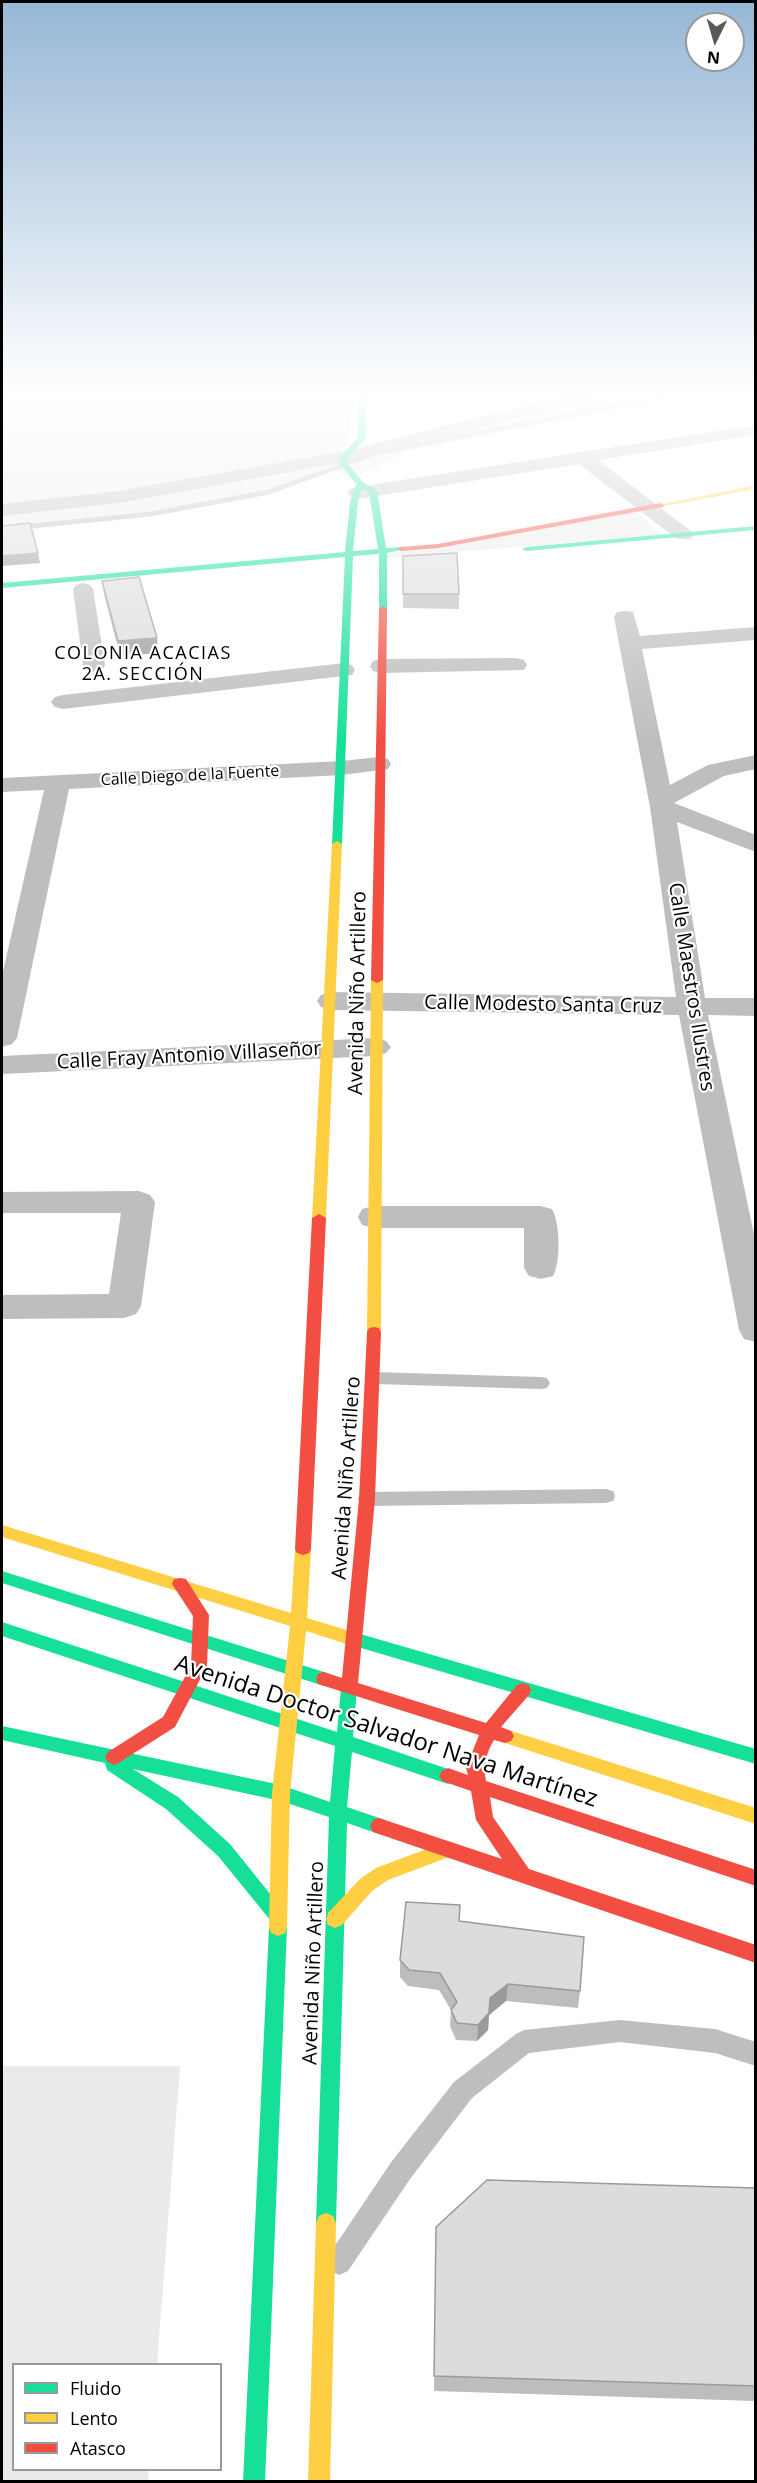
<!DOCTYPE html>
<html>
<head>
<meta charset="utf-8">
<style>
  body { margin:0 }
  #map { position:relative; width:757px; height:2483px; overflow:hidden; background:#fff; font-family:"Open Sans",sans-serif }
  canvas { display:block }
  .frame { position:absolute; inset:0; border:3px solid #000; pointer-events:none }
  .legend { position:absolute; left:12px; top:2363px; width:210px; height:108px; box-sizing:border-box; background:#fff; border:2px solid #999; margin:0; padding:8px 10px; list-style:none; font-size:18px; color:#000 }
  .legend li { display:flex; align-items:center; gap:12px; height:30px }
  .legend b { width:30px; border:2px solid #999 }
  .north { position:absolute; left:685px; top:12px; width:60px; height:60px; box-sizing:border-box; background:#fff; border:2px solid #999; border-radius:50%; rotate:185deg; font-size:16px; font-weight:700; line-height:24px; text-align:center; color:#000 }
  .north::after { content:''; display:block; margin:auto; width:21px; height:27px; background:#595959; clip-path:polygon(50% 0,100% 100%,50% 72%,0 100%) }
</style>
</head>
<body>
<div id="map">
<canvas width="757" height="2483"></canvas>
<div class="frame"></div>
<ul class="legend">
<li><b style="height:8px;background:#16e098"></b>Fluido</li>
<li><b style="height:8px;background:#ffcf43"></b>Lento</li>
<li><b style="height:8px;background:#f24e42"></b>Atasco</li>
</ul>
<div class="north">N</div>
</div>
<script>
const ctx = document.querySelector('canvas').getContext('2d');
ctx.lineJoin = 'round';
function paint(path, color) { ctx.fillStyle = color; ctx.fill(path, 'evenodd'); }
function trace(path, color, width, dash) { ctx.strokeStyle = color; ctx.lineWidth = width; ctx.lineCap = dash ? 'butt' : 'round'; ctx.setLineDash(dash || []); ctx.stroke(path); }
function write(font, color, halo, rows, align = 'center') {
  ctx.font = font + ' "Open Sans",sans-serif'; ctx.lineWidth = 4.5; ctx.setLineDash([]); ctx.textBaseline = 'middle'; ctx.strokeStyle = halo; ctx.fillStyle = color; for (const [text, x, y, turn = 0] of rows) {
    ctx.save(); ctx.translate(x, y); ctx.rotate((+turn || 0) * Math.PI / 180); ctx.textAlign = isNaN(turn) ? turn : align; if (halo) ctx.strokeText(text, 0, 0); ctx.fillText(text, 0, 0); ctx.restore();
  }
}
paint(new Path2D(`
  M2 395H352L353 399 349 440 331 467 268 493 150 514 11 528H2Z
  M605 395H691L412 450 348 480 333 466 353 454Z
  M637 512 660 535 386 558V554Z
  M2 2066H180L157 2364H14V2470H149L148 2481H2Z`), '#eaeaea');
trace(new Path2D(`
  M2 529 151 514 269 492 376 453 670 395`), '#bcbcbc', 5);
paint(new Path2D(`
  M374 1372 541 1377 547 1378 550 1383 547 1388 541 1389 374 1384 368 1383 365 1378 368 1373Z
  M606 1489 613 1491 615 1496 613 1501 606 1503 367 1506 360 1504 358 1499 360 1494 367 1492Z
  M620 2020 715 2029 756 2042V2066L715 2053 620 2042 529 2053 472 2098 410 2179 348 2271 339 2275 330 2271 326 2262 330 2253 392 2161 454 2082 516 2034 524 2030Z`), '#bebebe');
paint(new Path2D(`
  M566 395H595L592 399 345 462 119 503 2 516V504L119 491 345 451Z
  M756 425V435L598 460 691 531 694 535 691 539H677L579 464 357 499 350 497 347 493 350 489 357 487Z
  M83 583 90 585 93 589 105 665 102 670 94 672 86 670 83 665 73 589 76 585Z
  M625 611 633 612 640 636 756 627V640L642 649 670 785 708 765 756 755V769L724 776 674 803 756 835V852L677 822 705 998H756V1016L708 1015 756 1244V1342L744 1339 739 1330 679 1015 331 1010 321 1007 317 1001 321 995 331 992 676 997 650 807 614 617 617 612Z
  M516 658 524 660 527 665 524 670 381 673 373 671 370 666 373 661 381 659Z
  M344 663 352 665 355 670 352 675 63 709 55 707 51 702 55 697 63 695Z
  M379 757 388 759 391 764 388 769 342 775 69 789 17 1038 12 1044 2 1047V976L44 790 2 792V778L342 761Z
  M376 1038 386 1041 391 1047 386 1053 376 1056 2 1074V1056Z
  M139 1191 150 1195 155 1202 141 1306 136 1314 124 1318 2 1319V1295L109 1294 121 1213H2V1192Z
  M374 1206H540L552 1209C560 1222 561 1263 553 1276L541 1279 529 1276 524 1268V1228H374L362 1225 358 1217 362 1209Z`), '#bebebe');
paint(new Path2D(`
  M358 395H366V438L349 457 347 463 363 482 377 491 386 548 401 547 405 549 387 553V609L383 612 379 609V554L353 556 342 844 337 847 332 844 345 557 2 588V583L345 552 350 502 356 484 339 463 342 454 358 438ZM362 488 369 492 378 549 353 551 358 502Z
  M756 526V530L526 551 522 549 526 547Z
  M2 1571 324 1672 330 1674 332 1679 330 1684 324 1686 2 1583Z
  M2 1622 337 1732 341 1688 343 1683 349 1681 355 1683 357 1688 353 1737 454 1771 457 1776 454 1781 448 1784 352 1752 347 1807 385 1820 388 1826 385 1832 379 1834 347 1823 336 2223 333 2230 326 2233 319 2230 316 2223 329 1817 281 1801 133 1769 178 1797 230 1844 287 1915 285 1921 287 1927 265 2482H243L269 1927 271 1921 218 1856 166 1809 107 1770 105 1763 2 1740V1726L281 1785 330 1802 335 1746 2 1636Z
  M350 1631 756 1749V1764L344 1643 342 1638 344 1633Z`), '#16e098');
paint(new Path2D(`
  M756 485V489L660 507 656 505Z
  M337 841 342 844 326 1218 319 1222 312 1218 332 844Z
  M377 977 383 980 381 1332 379 1336H369L367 1332 371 980Z
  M2 1525 291 1613 295 1549 297 1545 303 1543 309 1545 311 1549 307 1618 356 1633 358 1638 356 1643 350 1645 306 1631 290 1793 287 1927 285 1933 278 1936 271 1933 269 1927 272 1793 290 1626 2 1537Z
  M505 1729 756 1808V1824L499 1741 496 1736 499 1731Z
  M448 1841 454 1843 457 1849 454 1855 388 1880 372 1891 342 1925 335 1928 328 1925 326 1919 328 1913 360 1879 376 1868Z
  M326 2213 333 2216 336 2223 330 2482H308L316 2223 319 2216Z`), '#ffcf43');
paint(new Path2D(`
  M660 503 664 505 663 507 438 548 401 551 397 549 401 547 438 544Z
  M383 606 387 609 383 980 377 983 371 980 379 609Z
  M319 1214 326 1218 311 1549 309 1553 303 1555 297 1553 295 1549 312 1218Z
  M374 1327 379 1328 381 1332 375 1499 358 1683 486 1723 517 1685 523 1683 529 1685 531 1690 529 1695 501 1727 511 1731 514 1736 511 1741 505 1743 494 1740C486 1753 483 1766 486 1781L756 1870V1886L490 1797 493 1817 529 1869 756 1945V1963L373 1832 370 1826 373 1820 379 1818 502 1859 476 1820 471 1791 442 1781 439 1776 442 1771 448 1768 468 1775 466 1768 479 1735 318 1684 316 1679 318 1674 324 1672 342 1678 359 1499 367 1332 369 1328Z
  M180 1578 186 1579 209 1615 207 1666 175 1727 120 1762 114 1765 108 1762 105 1757 108 1752 163 1717 191 1666 193 1616 172 1584 174 1579Z`), '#f24e42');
paint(new Path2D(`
  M403 556 459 594V609L403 608Z
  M102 581 157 638 158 653 120 656 104 595Z
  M459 1921 580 1991 578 2008 506 2001 489 2015 488 2030 477 2041 456 2040 450 2026 451 2010 439 1990 408 1986 400 1977V1960Z
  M756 2188V2401L434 2391 436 2227Z`), '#bdbdbd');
paint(new Path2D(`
  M38 553 40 563 2 566V556Z
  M157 638 158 653 120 656 118 641Z
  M508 1984 506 2001 489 2015 488 2030 477 2041 478 2025 490 1998Z`), '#9a9a9a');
const building = new Path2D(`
  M30 523 38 553 2 556V526Z
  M457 553 459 594H403V556Z
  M139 577 157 638 118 641 102 581Z
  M406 1902 460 1905 459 1921 584 1937 580 1991 508 1984 490 1998 489 2013 478 2025 457 2023 451 2010 457 2002 440 1973 409 1970 400 1960Z
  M487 2180 756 2188V2386L434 2376 436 2227Z`);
paint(building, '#dcdcdc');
trace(building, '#9a9a9a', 1.5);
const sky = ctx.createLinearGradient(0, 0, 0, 742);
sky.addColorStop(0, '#96b7d6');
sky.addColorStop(0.53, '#fff');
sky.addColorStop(1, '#ffffff00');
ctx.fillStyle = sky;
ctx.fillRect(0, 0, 757, 742);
write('16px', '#000', '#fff', [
  ["Calle Diego de la Fuente",190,776,-3]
]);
ctx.letterSpacing = '1.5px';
write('18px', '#000', '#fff', [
  ["COLONIA ACACIAS",143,654],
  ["2A. SECCIÓN",143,675]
]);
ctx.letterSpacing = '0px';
write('20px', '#000', '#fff', [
  ["Calle Maestros Ilustres",691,987,81],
  ["Avenida Niño Artillero",358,993,-89],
  ["Calle Modesto Santa Cruz",543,1005,1],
  ["Calle Fray Antonio Villaseñor",189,1056,-3],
  ["Avenida Niño Artillero",347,1478,-86],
  ["Avenida Niño Artillero",314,1963,-88]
]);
write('24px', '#000', '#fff', [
  ["Avenida Doctor Salvador Nava Martínez",386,1732,18]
]);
</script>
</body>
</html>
